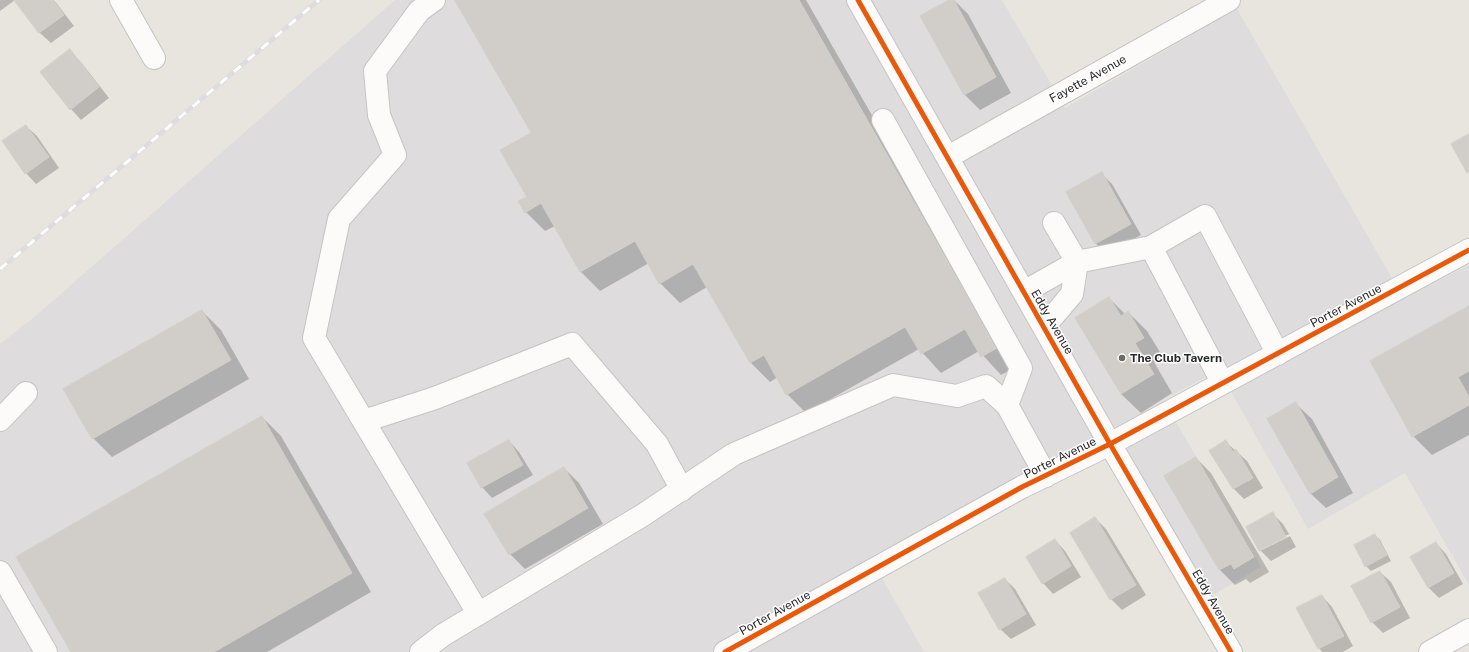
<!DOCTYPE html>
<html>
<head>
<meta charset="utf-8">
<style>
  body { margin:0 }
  canvas { display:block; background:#e8e5de }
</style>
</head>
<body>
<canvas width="1469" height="652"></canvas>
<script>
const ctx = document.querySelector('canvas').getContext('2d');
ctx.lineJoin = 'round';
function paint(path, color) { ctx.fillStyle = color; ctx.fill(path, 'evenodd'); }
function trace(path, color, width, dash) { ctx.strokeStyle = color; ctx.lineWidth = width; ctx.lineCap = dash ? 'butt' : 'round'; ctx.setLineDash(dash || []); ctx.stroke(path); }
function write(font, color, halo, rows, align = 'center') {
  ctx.font = font + ' "Public Sans",sans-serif'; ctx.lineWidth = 3; ctx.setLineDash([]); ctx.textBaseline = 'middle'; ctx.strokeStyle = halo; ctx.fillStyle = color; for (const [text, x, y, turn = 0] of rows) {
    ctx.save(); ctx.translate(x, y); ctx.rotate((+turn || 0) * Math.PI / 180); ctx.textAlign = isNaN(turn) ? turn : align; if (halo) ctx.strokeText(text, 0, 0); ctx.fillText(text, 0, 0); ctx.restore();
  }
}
paint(new Path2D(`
  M395 0H1002L1065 108 1237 9 1404 299 1469 265V585L1405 473 1308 529 1219 370 1163 400 1261 567 1211 596 1112 428 870 557 924 652H0V344L38 314Z`), '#dedcdd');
paint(new Path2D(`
  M0 0H15L0 11Z
  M16 0H54L74 26 51 43 40 33Z
  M458 0H806L1016 367 1001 375 979 351 941 373 919 349 806 413 787 394 778 377 770 382 751 363 707 287 680 303 660 283 649 263 600 291 581 272 555 226 545 231 526 212 533 133Z
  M951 0H954L968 14 1011 93 980 110 964 94Z
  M69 50 80 61 109 98 81 120 71 109Z
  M26 126 37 136 59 168 36 184 26 173Z
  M1101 173 1112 184 1141 235 1106 254 1096 244 1068 192Z
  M1109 298 1125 314 1128 312 1147 331 1163 357 1154 362 1172 393 1141 413 1121 394Z
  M1469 307V435L1432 455 1413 436Z
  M202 311 221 330 249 379 112 457 93 438Z
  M1296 404 1312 419 1353 493 1326 508 1310 493Z
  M262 417 281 436 371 592 267 652H72Z
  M509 441 519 452 533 475 492 498 482 487Z
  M1226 442 1247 461 1263 488 1244 499 1234 489 1211 451Z
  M1196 458 1211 473 1269 572 1250 583 1246 579 1235 585 1220 570 1165 476Z
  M564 468 579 483 603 524 525 569 510 554Z
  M1273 514 1283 524 1289 534 1262 548V550L1290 536 1296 547 1271 561 1260 550Z
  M1095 518 1106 529 1146 595 1122 610 1111 599 1071 533Z
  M1375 535 1380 540 1391 561 1371 571 1366 566Z
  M1055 540 1065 551 1081 577 1053 594 1043 583Z
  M1436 543 1446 554 1463 584 1439 598 1428 587Z
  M1380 572 1391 582 1410 618 1383 633 1372 622Z
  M1005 579 1015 589 1036 625 1011 639 1000 629Z
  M1322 596 1332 607 1353 646 1343 652H1322L1319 648Z`), '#0003');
const building = new Path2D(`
  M14 0H53L64 15 39 33Z
  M455 0H799L997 348 981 357 965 329 921 354 905 327 786 395 764 355 750 363 693 264 659 284 635 241 580 272 541 203 525 213 518 201 527 197 500 150 531 133Z
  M949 0H954L996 77 964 95 920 16Z
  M70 49 99 87 70 110 40 72Z
  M26 125 49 157 25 174 2 141Z
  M1469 134V172L1467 173 1451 144Z
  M1102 172 1131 224 1095 244 1066 192Z
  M1109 297 1121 316 1128 311 1144 338 1135 343 1154 374 1121 394 1075 318Z
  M1469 306V371L1458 377 1469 397V405L1412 437 1370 361Z
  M202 310 231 360 92 439 63 389Z
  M1296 402 1338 477 1310 494 1267 419Z
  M262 416 352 573 214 652H71L16 557Z
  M509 440 523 465 481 488 467 463Z
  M1226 440 1233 452 1236 449 1253 478 1233 489 1209 451Z
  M1196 457 1254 557 1234 569 1231 564 1219 570 1164 476Z
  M564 467 588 508 509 555 484 514Z
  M1273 512 1286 537 1259 551 1246 527Z
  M1095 517 1136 585 1110 600 1070 533Z
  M1375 534 1387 555 1365 567 1354 545Z
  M1055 539 1071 566 1042 584 1026 557Z
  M1436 542 1454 573 1428 588 1410 557Z
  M1380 571 1400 607 1371 623 1351 586Z
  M1005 578 1026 614 999 630 978 593Z
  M1322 595 1344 636 1318 649 1296 608Z`);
paint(building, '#d1cec9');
trace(building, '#d3d0ca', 1);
const minor = new Path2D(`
  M121 0 154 58
  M434 0 419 11 375 71 379 115 395 155 339 219 314 338 478 613
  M858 0 1110 444 1231 652
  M883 120 1021 368 1007 405
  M948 157 1229 0
  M1024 292 1077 262 1151 247
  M1044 327 1072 294 1077 262 1054 223
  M1222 382 1151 247 1205 216 1278 354
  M0 420 26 393
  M364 421 435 398 572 344 657 444 682 490
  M0 572 46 652
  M421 652 443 635 643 515 734 454 893 385 957 396 986 386 1007 405 1046 476
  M725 652 1022 487 1110 444 1469 250
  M1430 652 1469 630`);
trace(minor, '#c5c4c4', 24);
trace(minor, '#fcfbfa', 22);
const rail = new Path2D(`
  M0 269 319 0`);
trace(rail, '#dddcde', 4.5);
trace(rail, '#fff', 3, [9]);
trace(new Path2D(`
  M858 0 1110 444 1231 652
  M725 652 1022 487 1110 444 1469 250`), '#e8590c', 5);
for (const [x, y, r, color] of [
  [1122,358,4,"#6c6b68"]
]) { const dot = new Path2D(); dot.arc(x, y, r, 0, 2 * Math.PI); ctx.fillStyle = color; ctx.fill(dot); trace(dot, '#fff', 1.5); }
write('12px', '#292929', '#fff', [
  ["Fayette Avenue",1088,79,-29],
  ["Porter Avenue",1346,306,-28],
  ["Eddy Avenue",1052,322,60],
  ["Porter Avenue",1060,458,-26],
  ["Eddy Avenue",1213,602,60],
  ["Porter Avenue",775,613,-29]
]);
write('bold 12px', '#292929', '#fff', [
  ["The Club Tavern",1130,358]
], 'left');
</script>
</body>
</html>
